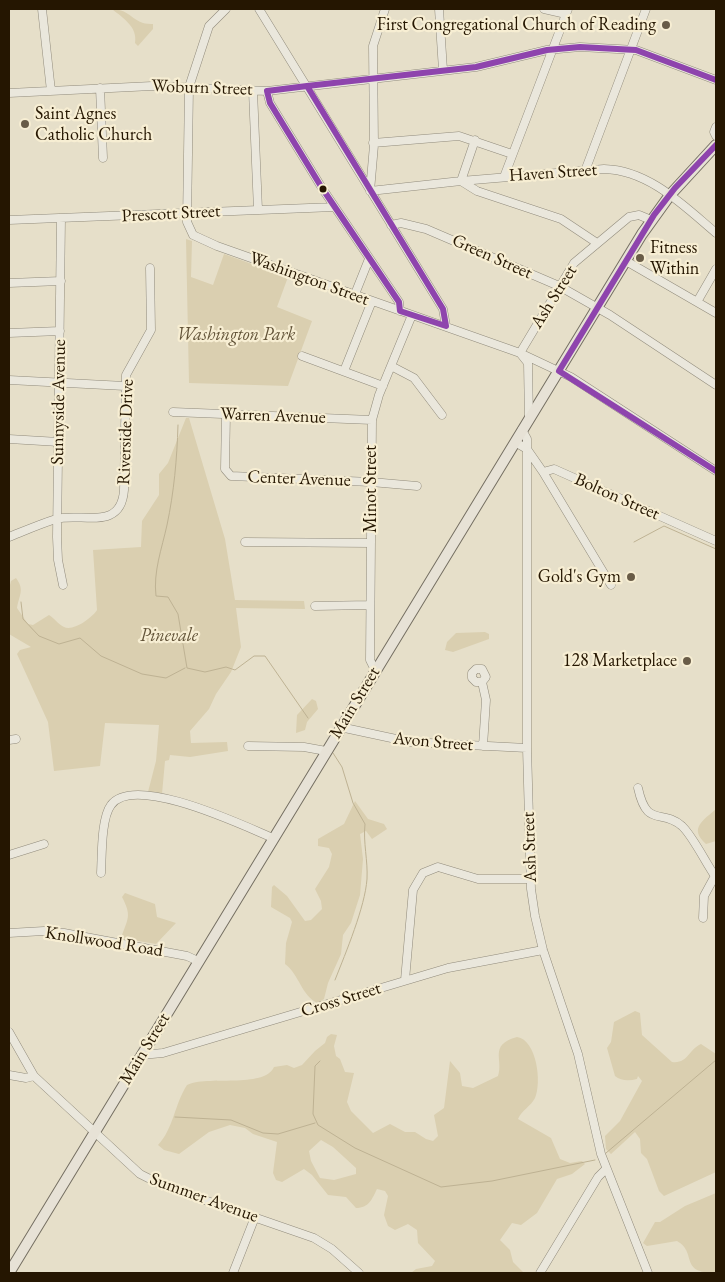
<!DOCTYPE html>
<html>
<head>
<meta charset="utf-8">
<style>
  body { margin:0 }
  #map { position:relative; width:725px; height:1282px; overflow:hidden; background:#e6dfc9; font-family:"EB Garamond",serif }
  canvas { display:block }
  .frame { position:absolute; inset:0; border:10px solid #251601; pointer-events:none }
</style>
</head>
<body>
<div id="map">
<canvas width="725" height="1282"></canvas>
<div class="frame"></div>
</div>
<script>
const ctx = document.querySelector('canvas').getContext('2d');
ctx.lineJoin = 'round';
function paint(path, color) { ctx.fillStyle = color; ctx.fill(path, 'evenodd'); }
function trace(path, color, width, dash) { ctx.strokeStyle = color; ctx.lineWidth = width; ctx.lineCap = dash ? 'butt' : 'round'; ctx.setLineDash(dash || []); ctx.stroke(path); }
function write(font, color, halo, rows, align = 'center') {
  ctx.font = font + ' "EB Garamond",serif'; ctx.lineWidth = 4.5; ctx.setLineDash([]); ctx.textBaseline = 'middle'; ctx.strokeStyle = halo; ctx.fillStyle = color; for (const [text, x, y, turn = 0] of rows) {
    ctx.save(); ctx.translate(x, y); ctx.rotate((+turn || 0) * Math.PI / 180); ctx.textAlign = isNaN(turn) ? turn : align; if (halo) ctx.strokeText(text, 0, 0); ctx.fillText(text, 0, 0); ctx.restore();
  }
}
paint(new Path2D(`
  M112 9C131 9 133 25 153 24V29L138 46 135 43C138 27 123 18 112 9Z
  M186 239 192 241 191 277 213 285 224 254 288 277 277 307 312 321 288 386 189 383Z
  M186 418H189L225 539 235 600 304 601 305 609 236 608 241 647 231 672 216 694 209 709 190 731 191 743 227 742 228 751 190 757 170 755 169 760 165 761 162 794 148 792 156 761 159 725 105 723 100 766 54 771 48 722 17 654 20 650 31 647 9 634V589L11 581 16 578C25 590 19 595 17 608L28 624 33 625 49 615C54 618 58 624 64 627 73 632 93 617 97 610L93 550 141 547 142 521 159 495V474L168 463Z
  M485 632 489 634V639L453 652 445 650 447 642 456 633Z
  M312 699 316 701 318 709 307 722 305 730 296 733 297 715Z
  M355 801 368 819 384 824 387 829 372 839 366 831 360 834 363 859 360 895 351 923 343 935 341 954 328 983 324 999 318 1003C302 997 299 974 285 964L286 943 292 922 290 918 271 907 272 887 274 885 287 896 305 921 311 920 322 909 321 901 315 889 329 867 332 854 329 848 318 846V839L344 824Z
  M716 809V841L706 844C688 828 704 820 716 809Z
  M125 893 155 904 157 917 176 923 156 944 121 938C128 918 132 916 122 897Z
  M635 1011 640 1013 642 1035 672 1062C688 1064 689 1049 701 1044L716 1054V1172L664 1196 659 1191 647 1159 641 1153 640 1139 635 1132 611 1154 606 1149 605 1136 620 1121 642 1081 638 1076 637 1079C629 1081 621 1081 615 1076L607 1048 611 1042 614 1022Z
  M331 1034 337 1035 334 1046 336 1056 340 1059 345 1072 354 1073 347 1102 351 1111 373 1133 390 1124 405 1132H415L426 1139 433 1141 438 1136 434 1115 444 1108 450 1061 460 1073 462 1086 473 1088 498 1076C504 1060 488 1045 517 1037 537 1040 542 1083 535 1098 531 1106 522 1110 518 1119L551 1138 560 1159 570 1163 582 1161 585 1164 572 1174 557 1179 537 1213 521 1225 512 1223 500 1240 510 1250 513 1262 524 1273H411L416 1269 432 1266 435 1261 418 1243 417 1230 408 1224 395 1230 388 1226 384 1215 388 1196 385 1191 377 1189C372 1199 369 1208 356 1208L346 1197 328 1195 312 1175 304 1169 282 1182 276 1180 273 1173 277 1142 253 1134 245 1128 230 1125 209 1132 179 1154 164 1150 158 1145C173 1130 175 1103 187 1085 206 1075 264 1089 274 1067L287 1065 294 1068 302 1065 315 1051 325 1043 327 1037ZM321 1140 333 1147 356 1168V1174L334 1180 320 1178 311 1161 309 1151Z
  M716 1193V1273C678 1273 698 1253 677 1241L647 1246 643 1243 655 1222H660L685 1206Z`), '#dacfb0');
trace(new Path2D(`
  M178 425C177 459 174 492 167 525 162 548 153 572 156 596L168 597 178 614 187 668 205 672 226 667 235 670 254 656H265L308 718
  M634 542 664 526 716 549
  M21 602 23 619 39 636 59 644 80 638 101 656 142 674 166 678 185 668
  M333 753 342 767 353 803 365 824C363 843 368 860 367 879 365 907 346 952 335 980
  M320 1061 315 1066 313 1114 318 1125 355 1148 441 1187 492 1181 595 1160
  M175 1117 231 1120 263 1133 278 1134 315 1123
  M606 1153 716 1060`), '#beb293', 1);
const minor = new Path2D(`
  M42 9 51 91
  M226 9 209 26 189 87 187 222 193 235 217 246 520 353 571 377 716 471
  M259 9 443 309 446 326
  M385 9 373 46 374 145 370 191 461 181 604 169C649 170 684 206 716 233
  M439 9 443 70
  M544 9 566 14
  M100 88 103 158
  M253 91 258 210
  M267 91 270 103 322 188 399 302 400 311
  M9 93 152 86 267 91 476 67 547 50 580 47 636 50 716 80
  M716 127 714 132 716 136
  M373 143 459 136 512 154
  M585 171 646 9
  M504 177 568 9
  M461 181 477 191 561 219 597 243
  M461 181 475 140
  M61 218 57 537 58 560 63 585
  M9 220 334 207
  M391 225 401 223 426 229 559 286 610 315 716 385
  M626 261 716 313
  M9 283 61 281
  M355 294 369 259
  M697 302 716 269
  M9 333 60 331
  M302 356 383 386
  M391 366 414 378 442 415
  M344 371 372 301
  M9 380 125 386
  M173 412 372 420
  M226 414 225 469 231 476 371 482 417 486
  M529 420 528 363 520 353 574 263 629 217 639 215 651 220
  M522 430 527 439V748L531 889 535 916 543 950 578 1054 601 1154 648 1273
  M9 439 59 442
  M515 442 527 449 543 472 554 469 716 541
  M543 472 611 585
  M9 537C24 531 40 524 56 519 81 512 121 532 124 490L126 375 151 330 150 268
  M245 542 371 543
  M315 606 370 605
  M375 670 370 660 372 420 379 395 412 315
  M482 682 486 677 482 669H476L472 673V678L476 682H482L486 700 483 746
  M340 727 410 742 527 748
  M9 740 16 739
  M248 746 304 747 326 751
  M638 788C647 829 661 808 682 826 692 835 706 863 715 876
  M9 855 44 844
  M101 873C102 856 101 818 111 805 134 773 244 826 273 838
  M703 918 704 896 716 874
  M9 933 44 931 64 933 187 956 198 961
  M405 980 413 890 423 873 438 867 478 879H531
  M9 1032 34 1076 140 1174 164 1186 314 1238 332 1249 359 1273
  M141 1055 163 1053 448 968 543 950
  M9 1075 26 1078 34 1076
  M233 1273 255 1217
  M540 1273 598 1177 606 1169`);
const major = new Path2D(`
  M9 1273 642 234 670 195 716 145`);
trace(minor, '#918b7c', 9);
trace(major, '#756f62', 12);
trace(minor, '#eae7dc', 8);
trace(major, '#e7e2d6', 10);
trace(new Path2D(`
  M307 86 443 309 446 326 400 311 399 302 322 188 270 103 267 91Z
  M307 86 476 67 547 50 580 47 636 50 716 80
  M716 145 675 188 654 215 559 371 716 471`), '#8e44ad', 6);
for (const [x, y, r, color] of [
  [666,25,5,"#695c47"],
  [25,124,5,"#695c47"],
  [323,189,4.5,"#251601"],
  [640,258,5,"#695c47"],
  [631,577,5,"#695c47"],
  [687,661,5,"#695c47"]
]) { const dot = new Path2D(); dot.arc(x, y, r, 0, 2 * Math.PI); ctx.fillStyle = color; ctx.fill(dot); trace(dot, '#f7eed3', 2); }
write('18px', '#251601', '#f7eed3', [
  ["First Congregational Church of Reading",656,25],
  ["Saint Agnes",35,114,"left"],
  ["Catholic Church",35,135,"left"],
  ["Fitness",650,248,"left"],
  ["Within",650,269,"left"],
  ["Gold's Gym",621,577],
  ["128 Marketplace",677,661]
], 'right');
write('18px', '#251601', '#f7eed3', [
  ["Woburn Street",202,88,2],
  ["Haven Street",553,173,-4],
  ["Prescott Street",171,214,-3],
  ["Green Street",492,257,24],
  ["Washington Street",309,279,20],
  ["Ash Street",554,297,-58],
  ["Sunnyside Avenue",59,402,-89],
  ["Warren Avenue",273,416,2],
  ["Riverside Drive",126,432,-88],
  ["Center Avenue",299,479,2],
  ["Minot Street",371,489,-90],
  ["Bolton Street",617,497,24],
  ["Main Street",355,703,-59],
  ["Avon Street",433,742,5],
  ["Ash Street",530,847,-92],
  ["Knollwood Road",104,942,9],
  ["Cross Street",341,1000,-17],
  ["Main Street",145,1049,-59],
  ["Summer Avenue",204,1198,20]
]);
write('italic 18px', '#615237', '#f7eed3', [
  ["Washington Park",236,335],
  ["Pinevale",169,636]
]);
</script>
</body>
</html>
